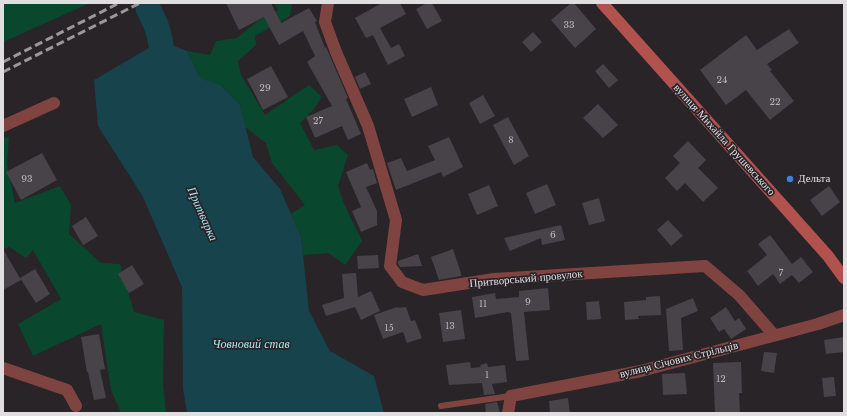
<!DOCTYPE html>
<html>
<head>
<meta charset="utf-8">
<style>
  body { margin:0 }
  #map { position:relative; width:847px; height:416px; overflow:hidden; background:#282428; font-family:"Libre Baskerville",serif }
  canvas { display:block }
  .frame { position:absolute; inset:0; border:4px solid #e1dee0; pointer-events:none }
</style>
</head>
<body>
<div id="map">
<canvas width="847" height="416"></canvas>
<div class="frame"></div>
</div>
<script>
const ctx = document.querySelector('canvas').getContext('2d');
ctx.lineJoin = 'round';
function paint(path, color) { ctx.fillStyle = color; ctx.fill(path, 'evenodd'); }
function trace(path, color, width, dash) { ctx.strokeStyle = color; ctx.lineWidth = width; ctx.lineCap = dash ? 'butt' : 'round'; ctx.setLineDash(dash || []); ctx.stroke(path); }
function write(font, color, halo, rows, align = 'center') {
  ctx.font = font + ' "Libre Baskerville",serif'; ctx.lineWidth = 3.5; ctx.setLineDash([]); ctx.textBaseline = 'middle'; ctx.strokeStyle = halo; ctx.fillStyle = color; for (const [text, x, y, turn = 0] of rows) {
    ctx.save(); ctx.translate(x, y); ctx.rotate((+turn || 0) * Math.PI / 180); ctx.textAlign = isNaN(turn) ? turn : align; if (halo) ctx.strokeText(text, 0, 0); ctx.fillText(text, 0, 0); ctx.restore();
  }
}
paint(new Path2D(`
  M3 3H90L3 42Z
  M275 3H292L290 16 255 36 256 45 238 61 241 75 265 115 309 85 322 97 313 110 300 123 314 150 337 145 348 155 338 186 344 204 362 241 345 265 329 253 303 255 301 237 291 214 305 205 272 163 266 143 245 127 240 105 221 85 200 78 187 51 210 55 216 41 237 38 258 21 278 10Z
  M9 137 7 164 15 203 60 186 71 205 69 234 101 263 120 264 134 312 164 320 163 383 166 413H121L111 390 101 324 33 356 18 324 61 299 33 250 26 258 9 247 3 249V138Z`), '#09482f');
paint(new Path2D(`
  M161 41 187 51 200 78 221 85 240 105 253 157 280 189 301 237 309 311 330 351 374 376 384 413H187L183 389 182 287 143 197 98 126 94 80Z`), '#17434d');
trace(new Path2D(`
  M148 9C162 32 162 49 163 76`), '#17434d', 25);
paint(new Path2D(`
  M226 3H271L281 23 309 8 317 21 315 22 325 48 326 47 348 98 346 99 361 134 348 140 342 126 315 138 306 117 332 106 307 62 315 56 303 31 279 45 264 17 239 30Z
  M382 3H400L406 14 380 28 391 48 399 44 405 56 388 65 373 35 366 38 355 18Z
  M427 3H432L442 21 427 29 416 9Z
  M571 3H574L596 29 575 48 551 20Z
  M789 29 799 43 767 64 772 70 770 71 794 101 770 120 746 90 726 105 700 70 746 35 757 50Z
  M533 32 542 42 531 52 522 42Z
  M603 64 618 80 609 88 595 71Z
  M271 66 288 97 263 110 247 79Z
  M365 72 371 84 360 89 355 77Z
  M431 87 438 105 412 117 404 99Z
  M483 95 495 116 480 124 469 103Z
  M598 104 618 125 603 138 583 118Z
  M508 117 529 156 514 165 493 125Z
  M449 137 463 167 443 177 441 172 396 190 387 163 401 158 407 171 435 160 428 146Z
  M688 141 706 160 698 168 718 188 703 202 685 183 677 191 665 178 680 163 673 156Z
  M42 153 57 180 21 200 6 172Z
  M367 163 370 170 373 169 377 183 366 187 377 211V225L361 232 352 211 361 207 346 172Z
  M547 184 556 205 535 214 526 193Z
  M489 185 498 206 477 215 468 194Z
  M829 186 840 202 822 216 810 200Z
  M599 198 605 221 589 225 582 203Z
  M86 217 98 236 83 245 72 226Z
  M668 220 683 236 671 246 657 230Z
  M561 225 565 240 542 245 541 238 510 251 504 238Z
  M770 235 792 264 801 257 813 272 799 283 792 275 780 284 773 274 758 286 747 271 767 255 758 244Z
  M3 249 21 280 3 290Z
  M453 249 461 273V276L439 280 431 257Z
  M418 254 422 266 400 267 398 264V261Z
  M378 255 379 268 358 269 357 256Z
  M132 265 144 284 129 293 118 274Z
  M35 269 50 294 36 303 20 278Z
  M356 273 358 297 371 291 380 311 361 320 355 307 326 316 322 305 344 298 342 274Z
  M548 288 550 310 524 312 529 360 516 361 511 313 508 312 475 318 472 297 495 293 496 299 519 297V291Z
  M660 296 661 315 638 316 639 319 625 320 624 302 646 300V297Z
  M693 298 698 311 681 318 683 350 669 351 666 309Z
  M599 301 601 319 587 320 586 302Z
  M397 307 398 308 406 307 411 321 415 320 422 338 407 343 403 332 383 339 374 315Z
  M726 307 735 321 739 318 746 329 731 339 724 329 719 332 710 318Z
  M461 310 465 339 443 342 439 313Z
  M99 334 105 369 100 370 106 398 94 400 88 372H87L81 337Z
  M844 337V352L826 354 824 340Z
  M764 352 777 353 774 373 761 371Z
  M470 362 471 368 481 367 480 365 487 363 488 367 505 365 507 382 492 384 495 394 484 395 482 383 449 385 446 365Z
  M741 362 742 393H739L740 413H715L713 363Z
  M685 373 687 394 663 395 662 374Z
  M834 377 836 396 824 397 822 378Z
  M568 398 570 413H550L549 401Z
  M497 402 500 413H486L485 404Z`), '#474348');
trace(new Path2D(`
  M441 406 511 396`), '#804440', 6);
trace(new Path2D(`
  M328 3 325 22 336 52 368 126 396 220 390 266 402 282 423 290 494 279 705 266 739 295 774 335
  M3 126 54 103
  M3 368 67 390 76 406
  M508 413 511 396 641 371 818 324 844 315`), '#804440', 12);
trace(new Path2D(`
  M602 3 828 256 844 278`), '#b2524e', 12);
trace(new Path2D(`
  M3 62 119 3
  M3 72 140 3`), '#9b989b', 3, [8, 4]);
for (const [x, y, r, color] of [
  [790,179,4,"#3f7fe0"]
]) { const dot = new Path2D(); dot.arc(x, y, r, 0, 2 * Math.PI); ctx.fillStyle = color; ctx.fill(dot); trace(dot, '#282428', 1.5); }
write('9px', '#bab7ba', null, [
  ["33",569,25],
  ["24",722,80],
  ["29",265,88],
  ["22",775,102],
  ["27",318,121],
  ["8",511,140],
  ["93",27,179],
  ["6",553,235],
  ["7",781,273],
  ["9",528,302],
  ["11",483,304],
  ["13",450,326],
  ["15",389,328],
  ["1",487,375],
  ["12",721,379]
]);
write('11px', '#e1dee0', '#282428', [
  ["вулиця Михайла Грушевського",724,140,48],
  ["Притворський провулок",526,279,-5],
  ["вулиця Січових Стрільців",679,360,-14]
]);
write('11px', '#e1dee0', '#282428', [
  ["Дельта",798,179]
], 'left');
write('italic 12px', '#aae4f4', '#282428', [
  ["Притварка",202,214,66],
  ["Човновий став",251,345]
]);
</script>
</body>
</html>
